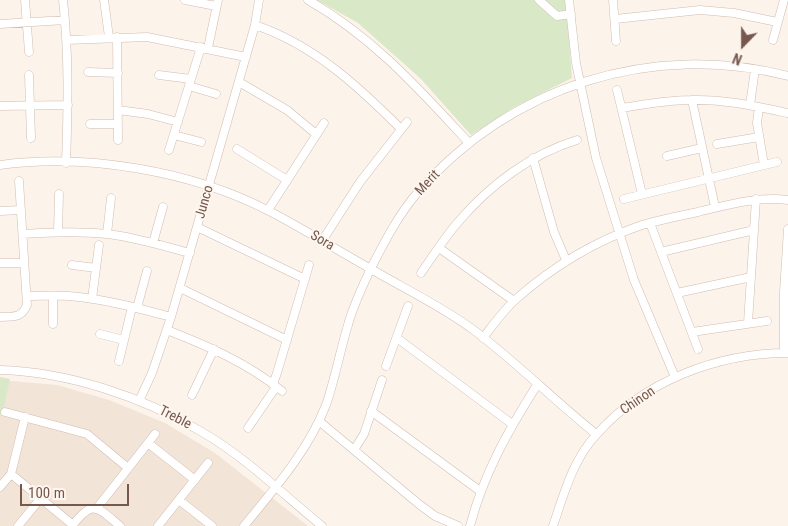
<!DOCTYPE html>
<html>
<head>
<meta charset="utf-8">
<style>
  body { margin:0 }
  #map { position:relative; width:788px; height:526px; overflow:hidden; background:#fcf3ea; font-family:"Roboto Condensed",sans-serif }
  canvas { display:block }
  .north { position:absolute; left:718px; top:20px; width:50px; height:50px; -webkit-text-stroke:4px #fef7f0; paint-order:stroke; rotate:202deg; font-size:14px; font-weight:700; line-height:20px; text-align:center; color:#76584e }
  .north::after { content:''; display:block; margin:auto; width:18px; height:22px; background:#76584e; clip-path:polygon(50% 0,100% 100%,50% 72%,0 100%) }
  .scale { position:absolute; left:20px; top:484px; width:109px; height:22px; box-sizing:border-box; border:2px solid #76584e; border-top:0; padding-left:6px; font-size:15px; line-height:18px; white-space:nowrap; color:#76584e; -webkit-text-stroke:4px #fef7f0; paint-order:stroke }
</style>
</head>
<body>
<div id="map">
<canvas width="788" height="526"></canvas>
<div class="north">N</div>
<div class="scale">100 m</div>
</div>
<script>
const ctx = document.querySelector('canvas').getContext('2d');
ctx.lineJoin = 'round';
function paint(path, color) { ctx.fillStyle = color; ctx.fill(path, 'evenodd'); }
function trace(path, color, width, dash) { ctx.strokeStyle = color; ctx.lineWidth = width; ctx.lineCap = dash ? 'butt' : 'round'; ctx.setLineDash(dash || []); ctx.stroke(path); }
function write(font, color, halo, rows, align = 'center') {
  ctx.font = font + ' "Roboto Condensed",sans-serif'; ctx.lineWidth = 4; ctx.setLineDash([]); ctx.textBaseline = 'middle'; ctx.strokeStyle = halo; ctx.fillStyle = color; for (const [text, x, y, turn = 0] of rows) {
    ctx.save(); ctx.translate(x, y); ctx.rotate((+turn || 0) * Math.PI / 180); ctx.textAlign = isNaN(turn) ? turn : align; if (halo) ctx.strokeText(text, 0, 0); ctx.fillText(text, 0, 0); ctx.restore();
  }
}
paint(new Path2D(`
  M0 380 57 385 109 400 165 423 215 453 308 526H0Z`), '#f3e4d8');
paint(new Path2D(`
  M317 0H566L572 78 514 107 471 135 421 79 358 23Z
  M0 377 10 379 2 416 0 415Z`), '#d9e9c8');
const minor = new Path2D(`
  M25 0 29 52
  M63 0C69 54 68 108 66 163
  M104 0 109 37
  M185 0 216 6
  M308 0C373 37 419 89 469 143
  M539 0 557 16 571 14
  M569 0 576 63 596 158 634 280 675 377
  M613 0 616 41
  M615 19 700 10 734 13 777 22
  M0 24 65 20
  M255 25C314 45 358 86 401 129
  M117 37 118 140
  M67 40 147 37 246 57
  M773 40 784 0
  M208 48 218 0
  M88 72 118 73
  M29 75 31 138
  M159 75 191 79
  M239 82 287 110 316 134
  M189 86 216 94
  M617 90 642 194
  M692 100 715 207
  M750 105 755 69
  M0 106 68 105
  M759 107 757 123 764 165
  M622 108C645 104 668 100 691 100 724 99 755 106 787 113
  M118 110 148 114 178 122
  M90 124H118
  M174 135 201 142
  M717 144 759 137
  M237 149 287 180
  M169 150 201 47
  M667 156 702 148
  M533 158 554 232 566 260
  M0 165C86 153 192 171 269 211 304 229 337 250 371 269 405 289 443 307 475 331 517 363 555 401 596 434
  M624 199 777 162
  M268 210 324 123
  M0 211 21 210
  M650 223 698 349
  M197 227 305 279
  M58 232 59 194
  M23 234C51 232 79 231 107 234 135 237 163 246 190 253
  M107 234 111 198
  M322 241 360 182 407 122
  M153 243 163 207
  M439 248 514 301
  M661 252 754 230
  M0 263H24
  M72 265 96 268
  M421 273C433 256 445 237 459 221 490 185 531 154 577 140
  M180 288 287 340
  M677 293 751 277
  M27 296C41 296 55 295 69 296 104 299 138 308 171 317
  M92 299 99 245
  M137 308 147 271
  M0 317C13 316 21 319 27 305L19 181
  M748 323 756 199
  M53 324V296
  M167 330C208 346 247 363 282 391
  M692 332 767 321
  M100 334 124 340
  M397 338 512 424
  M483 338C493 325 503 311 515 300 552 267 595 241 642 225 660 220 679 216 698 212 727 205 758 196 788 200
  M784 353V292L788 229
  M119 361 132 307
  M386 366 408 306
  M0 370C69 372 143 397 202 432 244 456 284 495 322 526
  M273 384 277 373 309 265
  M192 395 214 349
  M139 401 152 373 171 317 255 25 259 0
  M371 411 480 491
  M5 412 87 434 128 468
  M25 417 11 474 73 525
  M319 421 420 505 435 516 458 526
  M248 428 276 387
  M148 443 195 480
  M354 450 364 434 382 380
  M0 487 11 474
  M179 500 212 526
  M97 508 155 434
  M18 526 40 499
  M72 526C93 499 97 507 120 526
  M158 526 208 463
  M244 526C275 488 308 451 326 405 335 379 340 351 348 325 353 306 362 288 370 270 384 243 398 215 418 192 510 86 652 41 788 76
  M470 526C484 473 508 431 537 385
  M553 526C564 494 573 459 597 434 644 381 718 353 788 353`);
trace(minor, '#d0bcb2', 9);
trace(minor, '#fff', 8);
write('14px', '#76584e', '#fef7f0', [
  ["Merit",428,183,-47],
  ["Junco",205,202,-74],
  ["Sora",322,241,30],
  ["Chinon",638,401,-34],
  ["Treble",175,418,27]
]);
</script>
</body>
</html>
